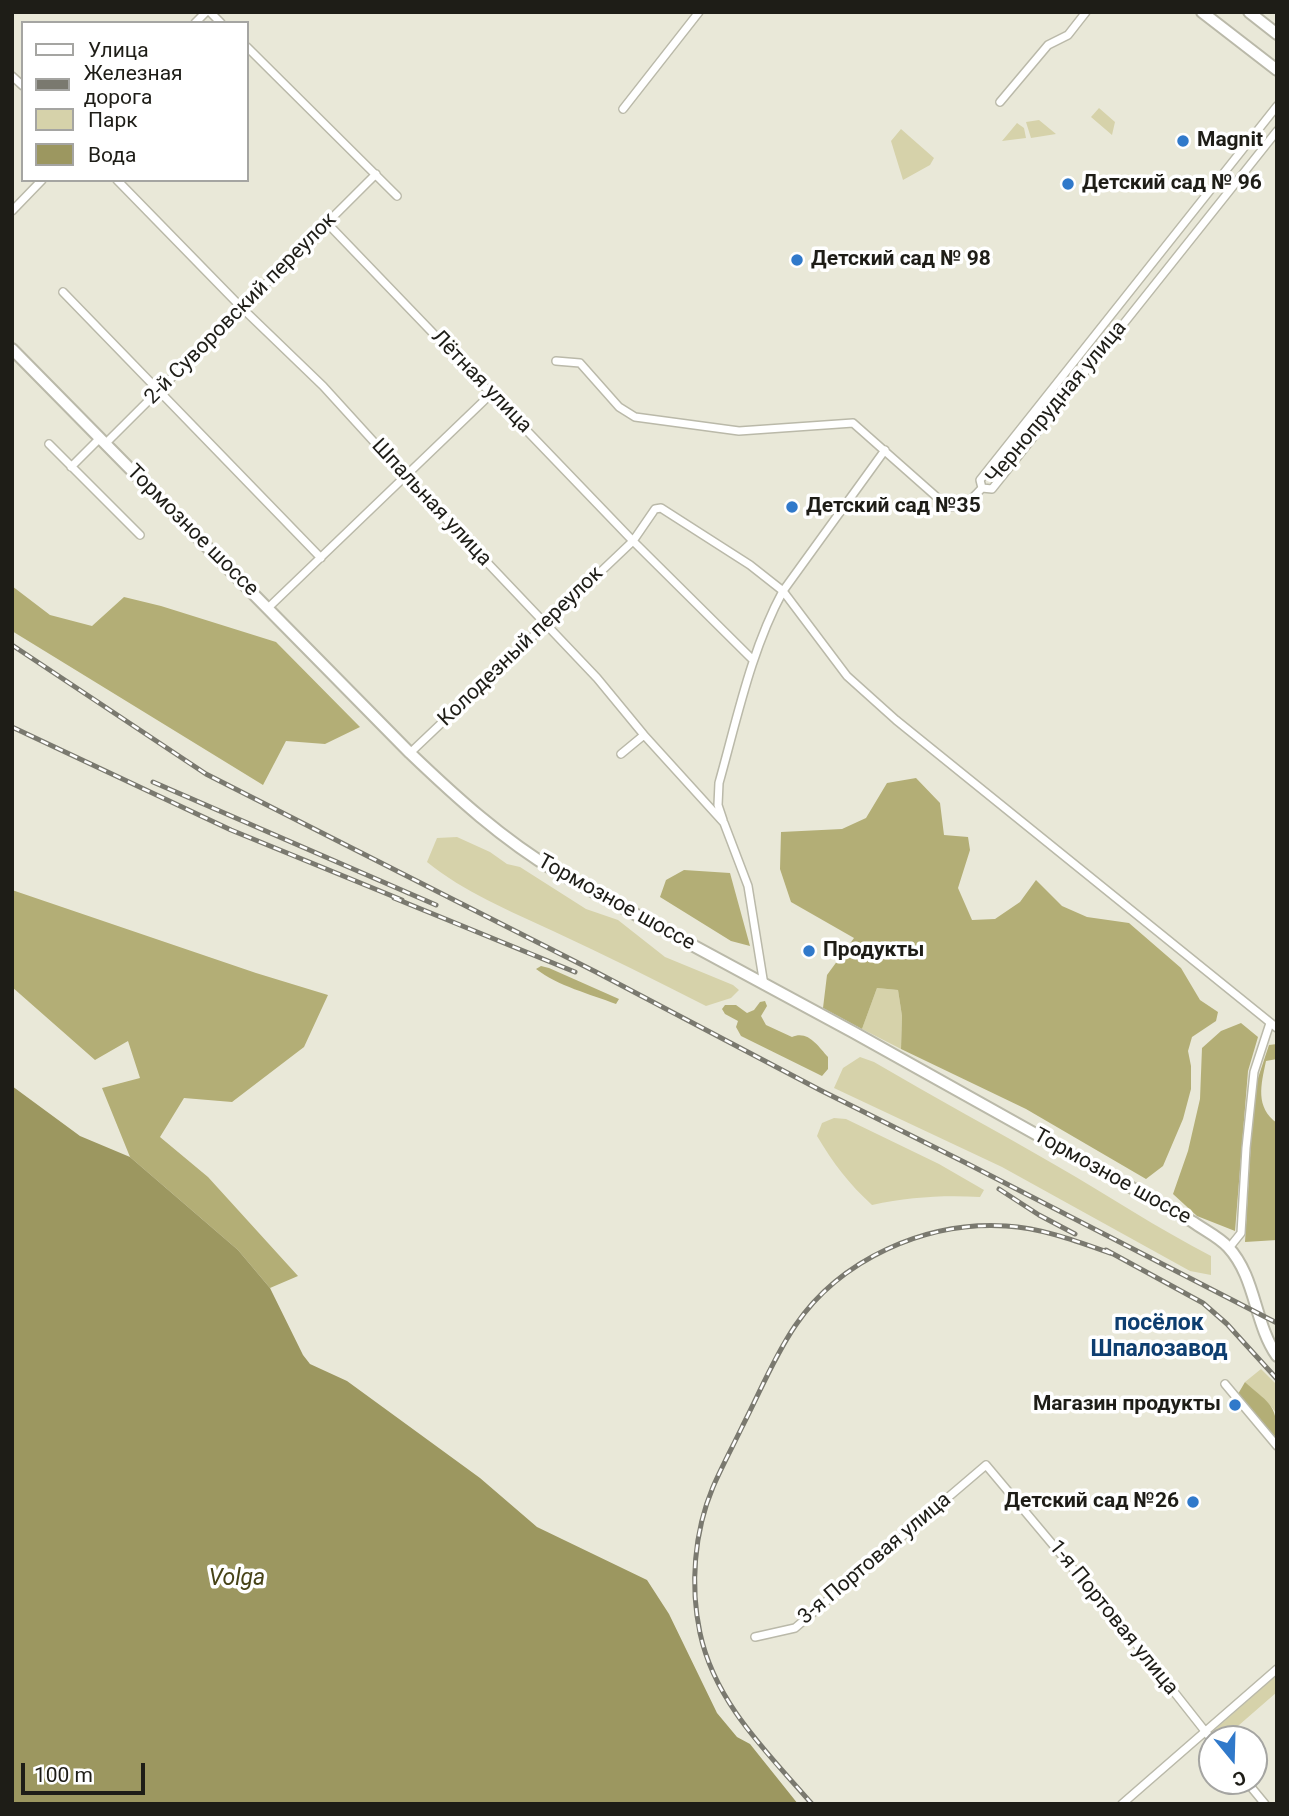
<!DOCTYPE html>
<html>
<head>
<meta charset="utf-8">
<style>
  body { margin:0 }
  #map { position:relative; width:1289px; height:1816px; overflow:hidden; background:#e9e8d8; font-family:Roboto,sans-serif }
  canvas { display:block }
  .frame { position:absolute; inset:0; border:14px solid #1e1d17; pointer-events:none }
  .legend { position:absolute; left:21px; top:21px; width:228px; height:161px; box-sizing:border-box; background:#fff; border:2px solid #a5a5a2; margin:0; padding:9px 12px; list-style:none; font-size:21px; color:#1e1d17 }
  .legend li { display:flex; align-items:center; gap:14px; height:35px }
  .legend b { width:35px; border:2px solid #a5a5a2 }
  .north { position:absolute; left:1198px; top:1725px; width:70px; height:70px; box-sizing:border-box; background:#fff; border:2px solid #a5a5a2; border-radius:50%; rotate:161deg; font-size:19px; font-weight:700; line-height:28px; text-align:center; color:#1e1d17 }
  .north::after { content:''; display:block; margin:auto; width:24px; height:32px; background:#3079ca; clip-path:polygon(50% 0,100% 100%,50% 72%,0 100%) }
  .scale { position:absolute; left:21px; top:1763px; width:124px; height:32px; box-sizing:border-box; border:4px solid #1e1d17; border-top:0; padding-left:9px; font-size:21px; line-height:24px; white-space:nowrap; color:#1e1d17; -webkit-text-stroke:5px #fff; paint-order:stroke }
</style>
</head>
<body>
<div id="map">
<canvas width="1289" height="1816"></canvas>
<div class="frame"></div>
<ul class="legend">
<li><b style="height:9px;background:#fff"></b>Улица</li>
<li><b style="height:9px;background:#7a796f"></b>Железная дорога</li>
<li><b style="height:19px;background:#d6d2aa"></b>Парк</li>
<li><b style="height:19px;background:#9c9760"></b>Вода</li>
</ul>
<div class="north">С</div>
<div class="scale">100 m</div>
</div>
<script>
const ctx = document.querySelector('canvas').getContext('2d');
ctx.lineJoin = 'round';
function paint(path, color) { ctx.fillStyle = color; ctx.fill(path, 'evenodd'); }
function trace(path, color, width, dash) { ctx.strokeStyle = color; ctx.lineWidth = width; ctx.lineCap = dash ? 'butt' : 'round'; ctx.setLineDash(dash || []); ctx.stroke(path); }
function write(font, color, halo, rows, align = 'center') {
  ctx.font = font + ' Roboto,sans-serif'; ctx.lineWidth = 7; ctx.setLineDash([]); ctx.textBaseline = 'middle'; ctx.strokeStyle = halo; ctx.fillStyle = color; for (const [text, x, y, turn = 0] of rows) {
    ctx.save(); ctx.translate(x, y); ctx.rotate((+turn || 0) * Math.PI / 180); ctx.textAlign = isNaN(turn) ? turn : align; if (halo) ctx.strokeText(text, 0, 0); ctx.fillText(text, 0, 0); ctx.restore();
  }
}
paint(new Path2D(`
  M1099 108 1115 122 1112 135 1091 117Z
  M1039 120 1056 134 1031 138 1026 122Z
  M1017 123 1024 128 1026 138 1002 141Z
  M901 129 934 158 930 165 903 180 891 141Z
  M457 837 490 852 507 864 520 867 586 909 618 920 665 957 733 985 739 990 731 998 706 1006C655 980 605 955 553 931 510 911 464 892 427 862L437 838Z
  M877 988 898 990 902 1016 901 1049 862 1029Z
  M860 1057 874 1062C935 1098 997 1131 1057 1166 1109 1196 1157 1228 1211 1256V1275L1190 1271 1002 1167 834 1088 843 1068Z
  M834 1118 846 1119 939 1164 984 1190 980 1197C943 1195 909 1197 872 1205 849 1184 833 1163 817 1136L822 1123Z
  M1261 1369 1277 1385V1414L1269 1404 1245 1382Z
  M1277 1675V1692L1223 1739H1217L1211 1733Z`), '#d6d2aa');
paint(new Path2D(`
  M12 586 50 615 92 626 124 597 161 606 276 642 360 727 325 744 286 741 263 785 12 631Z
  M916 778 940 803 944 835 968 837 970 850 958 888 972 920 995 919 1020 902 1036 880 1062 906 1087 917 1129 923 1181 968 1200 1000 1218 1012 1216 1021 1192 1037 1188 1051 1191 1066V1089L1183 1119 1163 1166 1146 1179 1026 1109 901 1049 902 1016 898 990 877 988 862 1029 823 1008 827 975 854 938 791 902 780 869 781 832 842 829 866 818 887 783Z
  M684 870 730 873 750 946 731 941 660 897 666 880Z
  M12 890 256 973 328 995 304 1047 232 1102 184 1098 160 1137 208 1177 298 1276 270 1288 238 1250 130 1157 102 1088 140 1078 128 1041 95 1060 12 987Z
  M541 966 549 968 619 999 616 1004C590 994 558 986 536 969Z
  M765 1001 767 1006 761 1016 766 1025 792 1037C808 1030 818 1046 828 1057V1069L822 1076 741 1036 736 1027 738 1021 725 1014 722 1009 725 1005H736L747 1013 754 1010 760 1002Z
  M1241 1023 1258 1037 1248 1071 1235 1231 1197 1216 1173 1194 1188 1151 1200 1099 1202 1048 1221 1031Z
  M1277 1044V1059L1266 1061C1261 1085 1255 1107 1277 1123V1240L1245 1242 1254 1090 1269 1045Z
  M1245 1382C1272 1406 1277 1404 1277 1441L1238 1394Z`), '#b3ae76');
paint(new Path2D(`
  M12 1086 80 1136 130 1157 238 1250 270 1288 303 1355 310 1364 347 1381 480 1478 537 1527 647 1580 669 1614 717 1713 737 1737 750 1744 798 1804H12Z`), '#9c9760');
const street = new Path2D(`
  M210 12 221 23
  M195 23 206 12
  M247 47 397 196
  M12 76 23 86
  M1000 102 1048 45 1068 35 1086 12
  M1277 106 980 480 982 488 992 489 1277 131
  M623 109 699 12
  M117 180 241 307 323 386 405 476 597 678 644 735 724 823 748 886 764 985
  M12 211 42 180
  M327 223 633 541 753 660
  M63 292 321 558
  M556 361 580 363 619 407 635 417 739 431 853 423 948 507C964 508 972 499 982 488
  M49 444 140 535
  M105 444 376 174
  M71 467 100 438
  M268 608 492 393
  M410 753 633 541 655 509 661 508 750 565 783 591 847 676 896 720 1277 1028
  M621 754 644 735
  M723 820 718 805 719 783C737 719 751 650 783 591L885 450
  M1229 1248 1241 1233 1246 1148 1254 1072 1270 1023
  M1225 1384 1277 1446
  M755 1637 795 1628 986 1465 1137 1645 1212 1740
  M1246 1781 1265 1804
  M1122 1804 1277 1669`);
const secondary = new Path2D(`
  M1202 12 1277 70
  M1249 12 1277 34
  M12 349 410 753C456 797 502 839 557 872L853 1032 1193 1222C1204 1230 1219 1237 1228 1247 1256 1277 1254 1323 1277 1356`);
trace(street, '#bab9a9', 10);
trace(secondary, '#bab9a9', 14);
trace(street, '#fff', 7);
trace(secondary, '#fff', 10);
const rail = new Path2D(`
  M12 645 206 774 596 972 820 1090 966 1163 1277 1323
  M12 727 231 830 402 900
  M153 782 436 905
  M394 898 575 972
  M999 1189 1039 1215 1075 1234
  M1106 1250 1203 1303 1227 1324 1277 1379
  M812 1804C767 1752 715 1703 700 1633 690 1586 694 1532 713 1487 722 1466 733 1446 743 1425 760 1392 774 1357 795 1326 840 1259 926 1221 1006 1226 1043 1228 1079 1242 1113 1254`);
trace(rail, '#7a796f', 5);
trace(rail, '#fff', 2.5, [8]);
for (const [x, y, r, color] of [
  [1183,141,7,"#3079ca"],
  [1068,184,7,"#3079ca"],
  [797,260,7,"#3079ca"],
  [792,507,7,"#3079ca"],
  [809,951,7,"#3079ca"],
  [1235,1405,7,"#3079ca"],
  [1193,1502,7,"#3079ca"]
]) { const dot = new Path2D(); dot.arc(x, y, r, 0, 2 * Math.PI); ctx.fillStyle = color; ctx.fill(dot); trace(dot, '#fff', 2.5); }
write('bold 21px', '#1e1d17', '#fff', [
  ["Magnit",1197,141],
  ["Детский сад № 96",1082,184],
  ["Детский сад № 98",811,260],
  ["Детский сад №35",806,507],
  ["Продукты",823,951],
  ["Магазин продукты",1221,1405,"right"],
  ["Детский сад №26",1179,1502,"right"]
], 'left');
write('21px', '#1e1d17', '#fff', [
  ["2-й Суворовский переулок",241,309,-45],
  ["Лётная улица",481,382,46],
  ["Чернопрудная улица",1057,403,-50],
  ["Шпальная улица",431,503,47],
  ["Тормозное шоссе",192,531,45],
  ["Колодезный переулок",521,647,-44],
  ["Тормозное шоссе",616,903,29],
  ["Тормозное шоссе",1112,1177,29],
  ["3-я Портовая улица",875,1559,-40],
  ["1-я Портовая улица",1113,1618,51]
]);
write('bold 23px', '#0e3e70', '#fff', [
  ["посёлок",1159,1324],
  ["Шпалозавод",1159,1350]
]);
write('italic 23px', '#474317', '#fff', [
  ["Volga",237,1579]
]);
</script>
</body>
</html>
